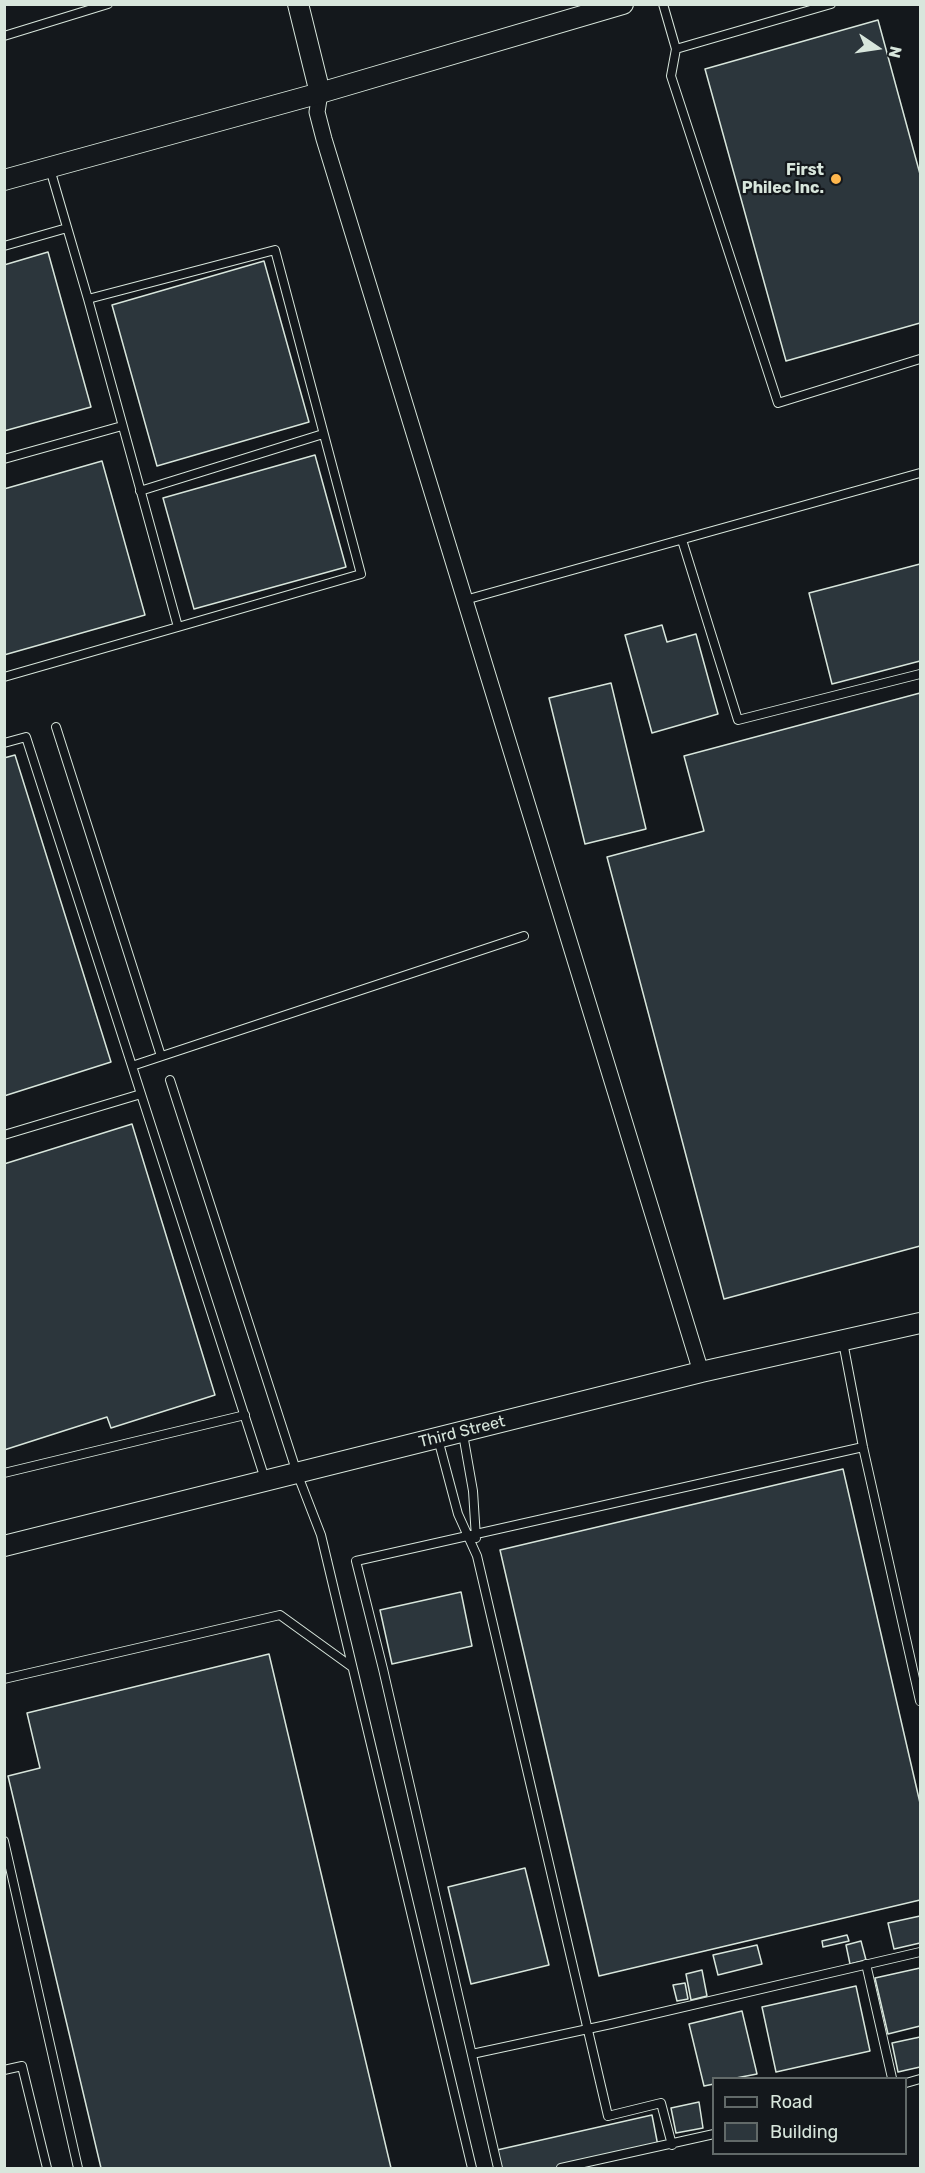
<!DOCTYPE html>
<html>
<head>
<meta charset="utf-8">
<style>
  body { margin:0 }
  #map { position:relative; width:925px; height:2173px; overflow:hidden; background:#14181c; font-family:Rubik,sans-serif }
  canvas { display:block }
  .frame { position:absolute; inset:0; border:6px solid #d8e6dc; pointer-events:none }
  .legend { position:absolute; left:712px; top:2077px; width:195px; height:78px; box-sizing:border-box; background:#14181c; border:2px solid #626a69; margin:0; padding:8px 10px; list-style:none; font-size:18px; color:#d8e6dc }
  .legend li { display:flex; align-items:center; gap:12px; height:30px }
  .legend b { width:30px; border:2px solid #626a69 }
  .north { position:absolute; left:847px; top:18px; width:60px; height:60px; -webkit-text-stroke:4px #14181c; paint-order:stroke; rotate:103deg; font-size:16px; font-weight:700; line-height:24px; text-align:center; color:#d8e6dc }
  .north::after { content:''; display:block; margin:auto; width:21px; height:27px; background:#d8e6dc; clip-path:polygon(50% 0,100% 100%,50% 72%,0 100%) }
</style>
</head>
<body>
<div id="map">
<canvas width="925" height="2173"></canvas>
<div class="frame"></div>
<ul class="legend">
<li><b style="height:8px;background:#14181c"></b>Road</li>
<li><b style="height:16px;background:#2c363c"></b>Building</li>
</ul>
<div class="north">N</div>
</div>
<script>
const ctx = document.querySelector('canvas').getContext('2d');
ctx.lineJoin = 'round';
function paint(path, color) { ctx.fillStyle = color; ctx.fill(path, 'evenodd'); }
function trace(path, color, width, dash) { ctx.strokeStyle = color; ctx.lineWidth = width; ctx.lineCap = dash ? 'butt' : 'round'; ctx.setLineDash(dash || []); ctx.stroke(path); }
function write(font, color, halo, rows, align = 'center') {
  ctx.font = font + ' Rubik,sans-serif'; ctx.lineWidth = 4.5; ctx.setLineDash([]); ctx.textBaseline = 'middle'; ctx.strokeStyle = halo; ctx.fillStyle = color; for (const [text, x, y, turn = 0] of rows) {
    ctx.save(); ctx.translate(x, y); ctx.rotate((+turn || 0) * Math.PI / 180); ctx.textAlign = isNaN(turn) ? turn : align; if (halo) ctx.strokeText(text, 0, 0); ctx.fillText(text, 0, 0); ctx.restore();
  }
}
const building = new Path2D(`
  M878 20 920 174V323L786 361 705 69Z
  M48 252 91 407 4 431V265Z
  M264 261 309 422 157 466 112 305Z
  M315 455 346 567 194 609 163 498Z
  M102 461 145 615 4 655V489Z
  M920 564V661L832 684 809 593Z
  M662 625 667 642 696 634 718 714 652 733 625 635Z
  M611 683 646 829 585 844 549 698Z
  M920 693V1246L724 1299 607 857 704 831 684 756Z
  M15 755 111 1062 4 1096V758Z
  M132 1124 215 1395 111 1428 107 1417 4 1450V1164Z
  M843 1469 920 1803V1900L599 1976 500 1550Z
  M461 1592 472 1646 392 1664 380 1610Z
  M269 1654 391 2168H101L8 1776 40 1768 27 1713Z
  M525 1868 549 1965 471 1984 448 1887Z
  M920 1916V1943L894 1949 888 1923Z
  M847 1935 849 1941 823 1947 822 1941Z
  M861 1941 866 1960 850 1964 846 1945Z
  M757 1945 762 1964 718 1975 713 1955Z
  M920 1968V2026L888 2034 875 1978Z
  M702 1970 707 1996 691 2000 686 1974Z
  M685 1983 688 1999 677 2001 673 1985Z
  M856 1986 870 2051 776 2072 762 2007Z
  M742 2011 757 2074 736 2078H714V2084L704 2086 689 2024Z
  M920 2037V2067L898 2072 892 2043Z
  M699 2102 703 2128 676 2133 671 2108Z
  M652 2115 658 2146 557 2168H501L497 2150Z`);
paint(building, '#2c363c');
trace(building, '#d8e6dc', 1.5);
const service = new Path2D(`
  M663 4 676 49 831 4
  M4 36 108 4
  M676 49 671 76 778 403 920 359
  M4 246 67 228
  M88 299 275 250 361 574 178 627
  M4 459 122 426
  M140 491 323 434
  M682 540 738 720 920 674
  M465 600 920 473
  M4 677 178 627 88 299 50 169
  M56 727 161 1056
  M4 743 26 737 265 1479
  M132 1066 524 936
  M170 1080 297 1473 321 1535 472 2168
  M4 1135 141 1094
  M843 1342 863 1447 920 1701
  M463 1434 473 1491 476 1538
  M438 1439 458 1514 477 1556 608 2116 661 2103 672 2145
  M4 1473 245 1415
  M4 1679 280 1615 352 1667
  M4 1841 78 2168
  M866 1964 892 2078
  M472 2054 611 2024 920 1952
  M4 2070 22 2066 47 2168
  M906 2083 920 2079
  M498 2168 383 1669 356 1561 863 1447
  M561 2168 714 2134`);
const minor = new Path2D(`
  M320 93 317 112 324 139 701 1372`);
const tertiary = new Path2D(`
  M298 4 320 93
  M4 180 320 93 623 4
  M4 1546 701 1372 920 1323`);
trace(service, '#d8e6dc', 10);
trace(minor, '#d8e6dc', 17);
trace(tertiary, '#d8e6dc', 22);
trace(service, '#14181c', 8);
trace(minor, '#14181c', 15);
trace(tertiary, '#14181c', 20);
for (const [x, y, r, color] of [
  [836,179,6,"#ffb74d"]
]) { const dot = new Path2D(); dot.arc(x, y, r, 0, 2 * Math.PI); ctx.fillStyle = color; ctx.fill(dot); trace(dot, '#14181c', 2); }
write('bold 16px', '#d8e6dc', '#14181c', [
  ["First",824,170],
  ["Philec Inc.",824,188]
], 'right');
write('16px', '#d8e6dc', '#14181c', [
  ["Third Street",462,1432,-14]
]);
</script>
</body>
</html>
